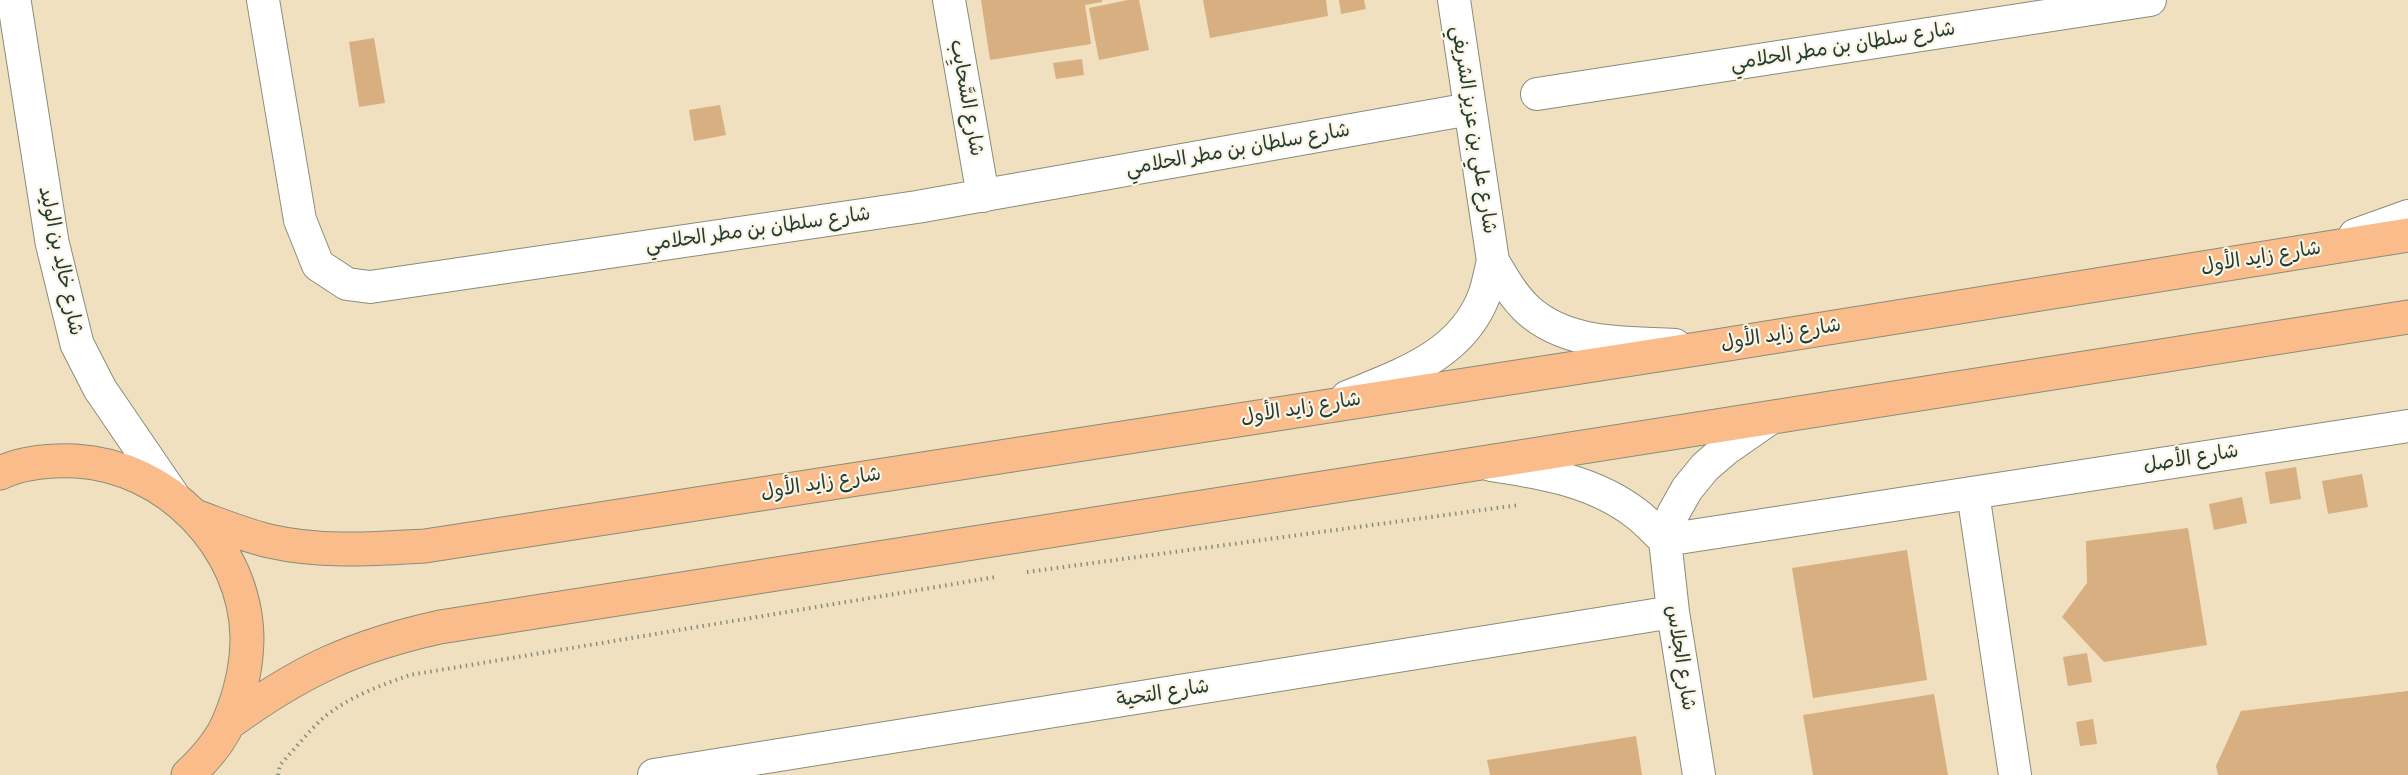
<!DOCTYPE html>
<html>
<head>
<meta charset="utf-8">
<style>
  body { margin:0 }
  canvas { display:block; background:#f0e0c0 }
</style>
</head>
<body>
<canvas width="2408" height="775"></canvas>
<script>
const ctx = document.querySelector('canvas').getContext('2d');
ctx.lineJoin = 'round';
function paint(path, color) { ctx.fillStyle = color; ctx.fill(path, 'evenodd'); }
function trace(path, color, width, dash) { ctx.strokeStyle = color; ctx.lineWidth = width; ctx.lineCap = dash ? 'butt' : 'round'; ctx.setLineDash(dash || []); ctx.stroke(path); }
function write(font, color, halo, rows, align = 'center') {
  ctx.font = font + ' Itim,"Playpen Sans Arabic",sans-serif'; ctx.lineWidth = 4.5; ctx.setLineDash([]); ctx.textBaseline = 'middle'; ctx.strokeStyle = halo; ctx.fillStyle = color; for (const [text, x, y, turn = 0] of rows) {
    ctx.save(); ctx.translate(x, y); ctx.rotate((+turn || 0) * Math.PI / 180); ctx.textAlign = isNaN(turn) ? turn : align; if (halo) ctx.strokeText(text, 0, 0); ctx.fillText(text, 0, 0); ctx.restore();
  }
}
paint(new Path2D(`
  M981 0H1102V2L1085 5 1091 44 990 60Z
  M1128 0H1139L1149 50 1099 60 1089 8Z
  M1203 0H1326L1328 16 1210 38Z
  M1339 0H1364L1366 9 1341 14Z
  M374 38 385 103 359 107 349 42Z
  M1082 59 1084 75 1056 79 1053 63Z
  M720 105 726 135 694 141 689 110Z
  M2296 467 2301 499 2270 504 2265 472Z
  M2362 474 2368 507 2328 514 2322 481Z
  M2242 497 2247 523 2214 530 2209 504Z
  M2188 528 2207 645 2104 662 2062 617 2087 583 2086 541Z
  M1907 550 1927 680 1813 698 1792 568Z
  M2087 653 2092 682 2068 686 2063 657Z
  M2408 691V775H2218L2216 766 2241 711Z
  M1934 694 1948 775H1813L1803 715Z
  M2093 719 2097 744 2080 746 2076 722Z
  M1636 736 1642 775H1490L1487 760Z`), '#d7af81');
const minor = new Path2D(`
  M263 0 300 220 318 265 347 284 370 287 917 207 1470 109
  M949 0 983 196
  M1537 94 2150 0
  M2355 235 2408 216
  M1493 261C1503 278 1513 296 1528 310 1568 346 1625 342 1675 345
  M1347 397C1400 375 1461 356 1484 296 1488 285 1490 272 1493 261L1454 0
  M1491 465C1543 473 1595 481 1638 515 1647 522 1656 532 1665 540
  M1973 493 2015 775
  M1665 540 2408 426
  M654 775 1673 612
  M1699 775 1673 612 1665 540 1673 514 1687 489 1705 467 1726 449 1772 417`);
const tertiary = new Path2D(`
  M14 0 52 242 77 344 100 389 173 496`);
const primary = new Path2D(`
  M0 473C23 462 50 460 76 461 166 466 245 545 247 637 247 665 240 695 229 721 221 741 204 760 188 775
  M195 516C220 525 244 535 269 541 321 553 373 549 425 546L1710 347 2408 235
  M229 723C300 671 354 646 440 627L2408 317`);
trace(minor, '#888e7a', 34);
trace(tertiary, '#888e7a', 35);
trace(primary, '#888e7a', 35);
trace(new Path2D(`
  M1027 572 1519 505
  M278 775 280 765C294 750 307 733 322 719 346 698 381 685 410 675L996 577`), '#888e7a', 4, [1.5, 4.5]);
trace(minor, '#fff', 32);
trace(tertiary, '#fff', 33);
trace(primary, '#f9bc8a', 33);
write('20px', '#1f3d34', '#fcf5e5', [
  ["شارع سلطان بن مطر الحلامي",1843,47,-9],
  ["شارع السَّحايِب",966,98,80],
  ["شارع علي بن عزيز الشريفي",1473,130,81],
  ["شارع سلطان بن مطر الحلامي",1238,150,-10],
  ["شارع سلطان بن مطر الحلامي",758,230,-8],
  ["شارع زايد الأول",2261,258,-9],
  ["شارع خالِد بن الوليد",60,261,78],
  ["شارع زايد الأول",1781,335,-9],
  ["شارع زايد الأول",1301,409,-9],
  ["شارع الأصل",2191,459,-9],
  ["شارع زايد الأول",821,484,-9],
  ["شارع الجلاس",1680,658,81],
  ["شارع التحية",1163,694,-9]
]);
</script>
</body>
</html>
